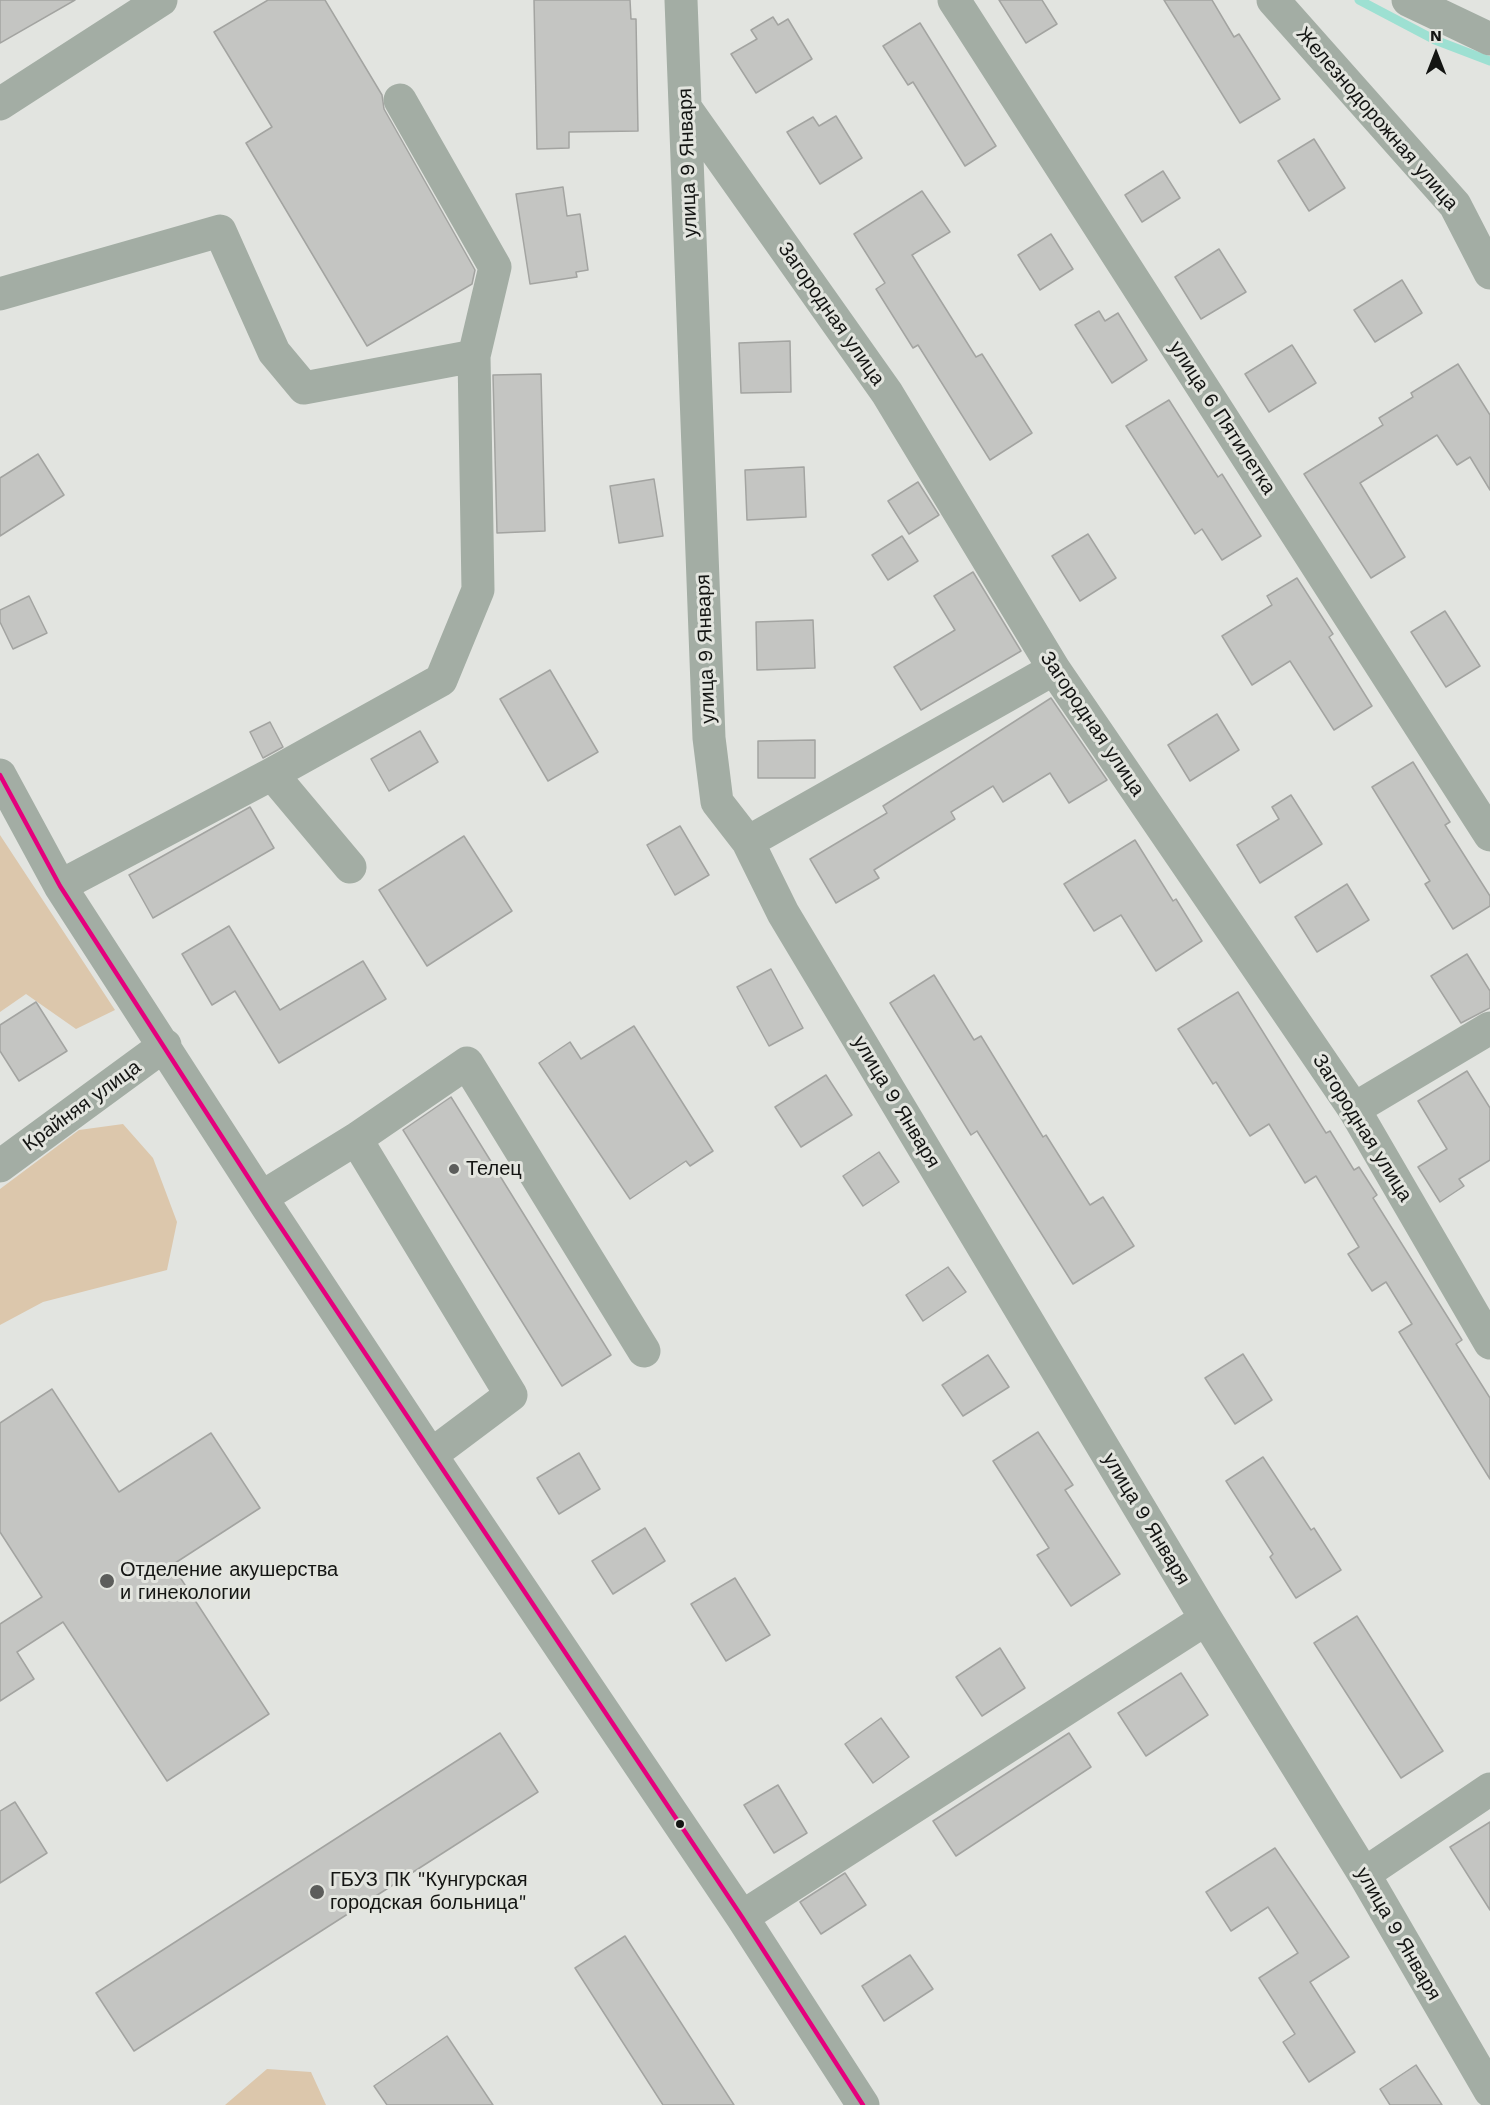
<!DOCTYPE html>
<html>
<head>
<meta charset="utf-8">
<style>
  body { margin:0 }
  #map { position:relative; width:1490px; height:2105px; overflow:hidden; background:#e2e4e0; font-family:"Work Sans",sans-serif }
  canvas { display:block }
  .north { position:absolute; left:1406px; top:24px; width:60px; height:60px; -webkit-text-stroke:4px #e3e5df; paint-order:stroke; rotate:0deg; font-size:16px; font-weight:700; line-height:24px; text-align:center; color:#141513 }
  .north::after { content:''; display:block; margin:auto; width:21px; height:27px; background:#141513; clip-path:polygon(50% 0,100% 100%,50% 72%,0 100%) }
</style>
</head>
<body>
<div id="map">
<canvas width="1490" height="2105"></canvas>
<div class="north">N</div>
</div>
<script>
const ctx = document.querySelector('canvas').getContext('2d');
ctx.lineJoin = 'round';
function paint(path, color) { ctx.fillStyle = color; ctx.fill(path, 'evenodd'); }
function trace(path, color, width, dash) { ctx.strokeStyle = color; ctx.lineWidth = width; ctx.lineCap = dash ? 'butt' : 'round'; ctx.setLineDash(dash || []); ctx.stroke(path); }
function write(font, color, halo, rows, align = 'center') {
  ctx.font = font + ' "Work Sans",sans-serif'; ctx.lineWidth = 6; ctx.setLineDash([]); ctx.textBaseline = 'middle'; ctx.strokeStyle = halo; ctx.fillStyle = color; for (const [text, x, y, turn = 0] of rows) {
    ctx.save(); ctx.translate(x, y); ctx.rotate((+turn || 0) * Math.PI / 180); ctx.textAlign = isNaN(turn) ? turn : align; if (halo) ctx.strokeText(text, 0, 0); ctx.fillText(text, 0, 0); ctx.restore();
  }
}
paint(new Path2D(`
  M0 835 115 1010 76 1029 26 994 0 1012Z
  M123 1124 153 1158 177 1222 167 1270 43 1302 0 1325V1189L79 1130Z
  M267 2069 311 2072 326 2105H225Z`), '#dcc7ac');
trace(new Path2D(`
  M1359 0 1435 40 1490 61`), '#9de0d2', 9);
const building = new Path2D(`
  M0 0H75L0 43Z
  M268 0H325L382 95 384 109 475 270 472 284 367 346 246 143 272 127 214 32Z
  M534 0H630L631 19H636L638 131 569 132V148L537 149Z
  M999 0H1042L1057 24 1026 43Z
  M1164 0H1212L1234 37 1239 34 1280 99 1240 123Z
  M773 17 778 25 788 19 812 59 756 93 731 54 757 39 751 30Z
  M920 23 996 146 965 166 913 82 908 85 883 46Z
  M836 116 862 158 820 184 787 132 813 117 819 126Z
  M1314 139 1345 188 1309 211 1278 161Z
  M1163 171 1180 198 1142 222 1125 195Z
  M563 187 567 216 580 214 588 270 576 272 577 277 530 284 516 194Z
  M922 191 950 232 912 255 976 357 982 354 1032 433 990 460 918 345 913 348 876 289 885 283 854 234Z
  M1051 234 1073 269 1040 290 1018 255Z
  M1219 249 1246 292 1201 319 1175 277Z
  M1402 280 1422 313 1375 342 1354 310Z
  M1099 311 1105 321 1118 313 1147 360 1112 383 1075 325Z
  M790 341 791 392 741 393 739 343Z
  M1292 345 1316 383 1269 412 1245 374Z
  M1458 364 1490 415V490L1470 457 1457 465 1437 435 1360 483 1405 557 1371 578 1304 474 1383 425 1379 418 1413 397 1411 393Z
  M541 374 545 531 497 533 493 375Z
  M1169 400 1218 477 1222 474 1261 536 1222 560 1202 529 1195 534 1126 426Z
  M38 454 64 495 0 536V478Z
  M804 467 806 517 747 520 745 470Z
  M654 479 663 536 619 543 610 486Z
  M918 482 939 515 909 534 888 501Z
  M1088 534 1116 578 1080 601 1052 556Z
  M902 536 918 561 888 580 872 555Z
  M973 572 1021 651 921 710 894 667 955 630 934 596Z
  M1297 578 1333 634 1329 637 1372 706 1334 730 1290 661 1252 685 1222 636 1272 605 1267 596Z
  M29 596 47 633 13 649 0 622V610Z
  M1445 611 1480 666 1446 687 1411 632Z
  M813 620 815 668 757 670 756 622Z
  M550 670 598 752 548 781 500 699Z
  M1051 698 1107 780 1069 803 1050 773 1003 802 993 786 951 812 955 819 874 870 879 878 836 903 810 859 887 813 883 806Z
  M1217 714 1239 750 1190 781 1168 745Z
  M270 722 283 747 263 758 250 732Z
  M420 731 438 762 389 791 371 759Z
  M815 740V778H758V741Z
  M1413 762 1450 822 1445 825 1490 896V906L1453 929 1425 884 1430 881 1372 787Z
  M1291 795 1322 844 1260 883 1237 845 1279 819 1272 807Z
  M250 807 274 848 153 918 129 875Z
  M680 826 709 875 675 895 647 845Z
  M464 836 512 911 427 966 379 890Z
  M1135 840 1173 901 1176 899 1202 941 1156 971 1121 915 1094 931 1064 884Z
  M1347 884 1369 920 1317 952 1295 917Z
  M229 926 280 1010 363 961 386 999 279 1063 235 991 212 1005 182 954Z
  M1467 954 1490 991V1008L1461 1023 1431 976Z
  M771 969 803 1028 769 1046 737 987Z
  M934 975 974 1040 981 1036 1043 1137 1046 1135 1090 1205 1103 1197 1134 1246 1073 1284 977 1131 971 1135 890 1003Z
  M1238 992 1326 1133 1330 1131 1354 1170 1359 1167 1377 1195 1373 1198 1462 1340 1456 1344 1490 1398V1479L1399 1332 1412 1324 1386 1282 1372 1291 1348 1254 1359 1247 1316 1176 1305 1183 1269 1124 1250 1136 1216 1082 1213 1084 1178 1029Z
  M36 1002 67 1051 19 1081 0 1051V1025Z
  M634 1026 713 1151 690 1166 686 1161 630 1199 539 1063 570 1042 581 1059Z
  M1467 1071 1490 1108V1160L1459 1179 1464 1186 1440 1202 1418 1167 1447 1149 1418 1101Z
  M826 1075 852 1115 801 1147 775 1107Z
  M451 1097 611 1355 562 1386 403 1130Z
  M879 1152 899 1182 863 1206 843 1176Z
  M948 1267 966 1292 923 1321 906 1295Z
  M1243 1354 1272 1400 1235 1424 1205 1378Z
  M988 1355 1009 1387 963 1416 942 1385Z
  M52 1389 119 1492 211 1433 260 1508 172 1565 269 1714 167 1781 63 1622 17 1652 34 1679 0 1701V1624L42 1597 0 1532V1423Z
  M1038 1432 1073 1485 1065 1490 1120 1574 1071 1606 1037 1555 1049 1548 993 1461Z
  M579 1453 600 1489 559 1514 537 1478Z
  M1263 1457 1311 1530 1314 1528 1341 1570 1296 1598 1270 1557 1273 1554 1226 1481Z
  M645 1528 665 1561 613 1594 592 1561Z
  M735 1578 770 1635 726 1661 691 1604Z
  M1357 1616 1443 1751 1401 1778 1314 1643Z
  M1000 1648 1025 1688 982 1716 956 1677Z
  M1181 1673 1208 1715 1146 1756 1118 1713Z
  M881 1718 909 1757 873 1783 845 1744Z
  M500 1733 538 1792 134 2051 96 1993Z
  M1069 1733 1091 1767 956 1856 933 1821Z
  M778 1785 807 1833 774 1853 744 1805Z
  M15 1802 47 1853 0 1883V1811Z
  M1490 1822V1910L1450 1847Z
  M1275 1848 1349 1957 1310 1982 1355 2052 1309 2082 1283 2042 1295 2034 1259 1978 1298 1953 1268 1907 1231 1931 1206 1892Z
  M845 1873 866 1905 821 1934 800 1902Z
  M625 1936 734 2105H663L575 1968Z
  M910 1955 933 1989 884 2021 862 1986Z
  M447 2036 493 2105H387L374 2086Z
  M1416 2065 1442 2105H1390L1380 2089Z`);
paint(building, '#c4c5c2');
trace(building, '#a3a4a1', 1.5);
trace(new Path2D(`
  M681 0 709 738 717 802 748 842 783 913 1206 1619 1364 1874 1490 2091
  M954 0 1490 835
  M1273 0 1455 205 1490 273
  M1408 0 1490 39
  M400 100 495 267 474 356
  M0 104 161 0
  M687 110 887 393 1054 669 1354 1109 1490 1343
  M0 294 220 231 274 352 304 388 474 356 478 590 441 680 272 774 60 886
  M272 774 350 867
  M0 775 60 886 268 1208 431 1455 742 1917 863 2105
  M748 842 1054 669
  M1354 1109 1490 1028
  M356 1139 467 1063 644 1351
  M0 1166 165 1045
  M262 1197 356 1139 511 1395 431 1455
  M1364 1874 1490 1789
  M742 1917 1206 1619`), '#a3ada4', 33);
trace(new Path2D(`
  M0 775 60 886 268 1208 742 1917 863 2105`), '#e5007d', 4.5);
for (const [x, y, r, color] of [
  [454,1169,6,"#5c5d5b"],
  [107,1581,8,"#5c5d5b"],
  [680,1824,5,"#141513"],
  [317,1892,8,"#5c5d5b"]
]) { const dot = new Path2D(); dot.arc(x, y, r, 0, 2 * Math.PI); ctx.fillStyle = color; ctx.fill(dot); trace(dot, '#e3e5df', 2); }
write('20px', '#141513', '#e3e5df', [
  ["Железнодорожная улица",1377,119,49],
  ["улица 9 Января",688,163,-92],
  ["Загородная улица",831,314,55],
  ["улица 6 Пятилетка",1222,418,57],
  ["улица 9 Января",706,649,-92],
  ["Загородная улица",1092,724,56],
  ["улица 9 Января",896,1102,59],
  ["Крайняя улица",82,1106,-36],
  ["Загородная улица",1362,1128,58],
  ["улица 9 Января",1146,1519,59],
  ["улица 9 Января",1398,1934,60]
]);
write('20px', '#141513', '#e3e5df', [
  ["Телец",466,1169],
  ["Отделение акушерства",120,1570],
  ["и гинекологии",120,1593],
  ["ГБУЗ ПК \"Кунгурская",330,1880],
  ["городская больница\"",330,1903]
], 'left');
</script>
</body>
</html>
